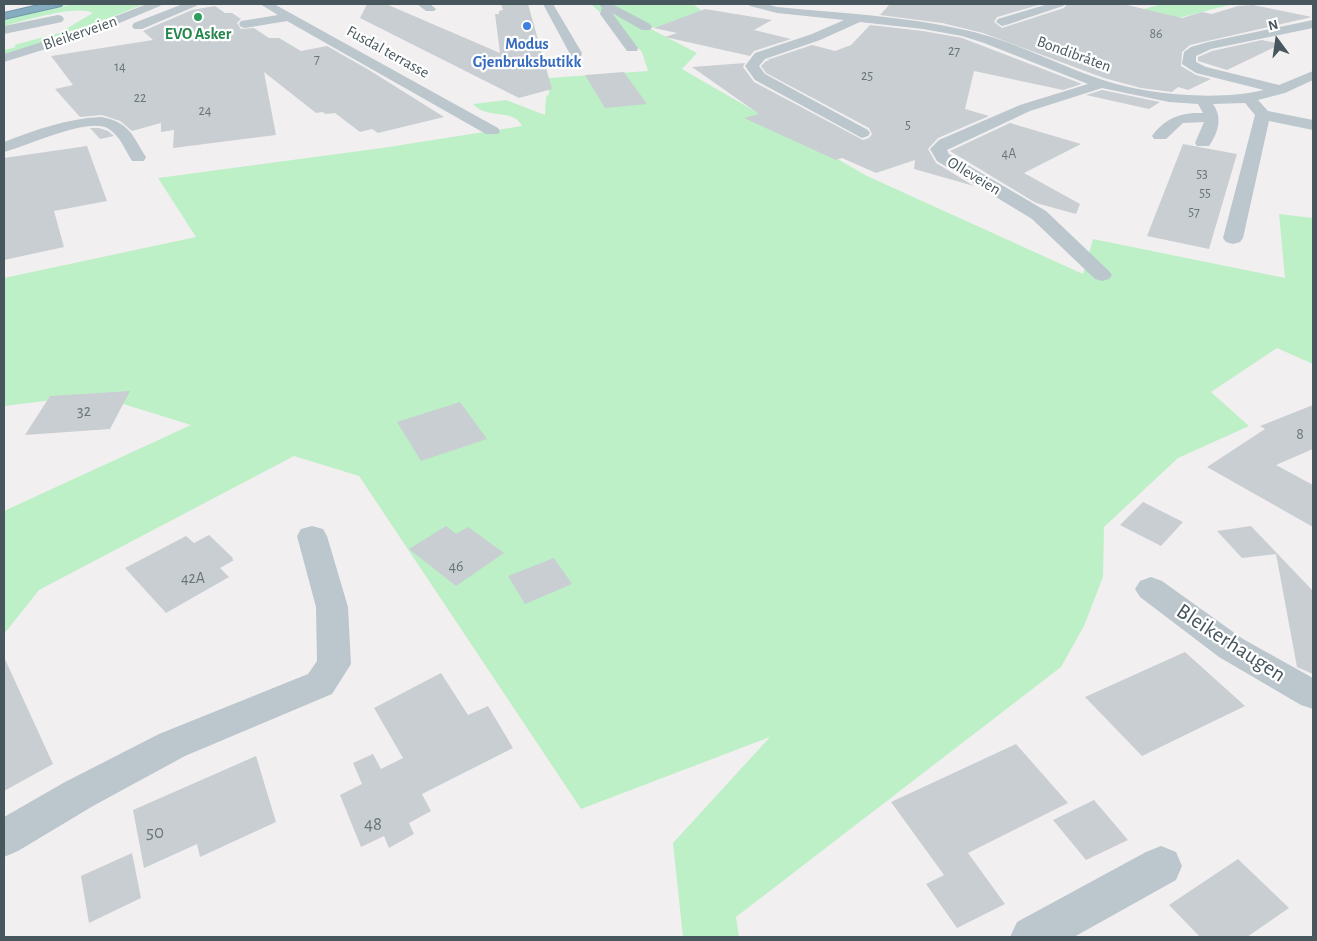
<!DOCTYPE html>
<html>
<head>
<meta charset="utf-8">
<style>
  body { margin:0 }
  #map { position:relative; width:1317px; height:941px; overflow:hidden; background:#f2eff0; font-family:"Alegreya Sans",sans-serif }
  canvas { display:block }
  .frame { position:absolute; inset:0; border:5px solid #47575d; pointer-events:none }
  .north { position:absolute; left:1252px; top:15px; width:50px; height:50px; -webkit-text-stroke:4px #fff; paint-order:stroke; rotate:346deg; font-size:14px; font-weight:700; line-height:20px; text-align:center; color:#47575d }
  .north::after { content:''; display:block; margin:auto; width:18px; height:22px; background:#47575d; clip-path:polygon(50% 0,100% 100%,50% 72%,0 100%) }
</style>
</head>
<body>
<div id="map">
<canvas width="1317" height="941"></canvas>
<div class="frame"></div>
<div class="north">N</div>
</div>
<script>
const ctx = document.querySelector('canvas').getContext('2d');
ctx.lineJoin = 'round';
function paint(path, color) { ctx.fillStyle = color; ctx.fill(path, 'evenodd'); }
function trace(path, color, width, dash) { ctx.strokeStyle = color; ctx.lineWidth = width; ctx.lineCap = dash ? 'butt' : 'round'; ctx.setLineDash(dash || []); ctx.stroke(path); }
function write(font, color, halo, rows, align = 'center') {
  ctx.font = font + ' "Alegreya Sans",sans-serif'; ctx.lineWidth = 4.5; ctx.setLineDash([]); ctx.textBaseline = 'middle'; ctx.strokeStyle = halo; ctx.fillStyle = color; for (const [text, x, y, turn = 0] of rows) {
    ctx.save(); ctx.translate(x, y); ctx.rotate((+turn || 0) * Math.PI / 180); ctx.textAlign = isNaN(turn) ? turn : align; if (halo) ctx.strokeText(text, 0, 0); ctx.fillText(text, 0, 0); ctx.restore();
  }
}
paint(new Path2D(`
  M74 4H144L62 37 4 54V50L16 47 14 45 59 33 93 13C78 4 22 21 4 26V19Z
  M591 4H693L717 22 649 28 697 53 682 69 867 176 1083 274 1093 239 1285 278 1279 214 1313 218V364L1277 348 1211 392 1249 426 1178 458 1104 527 1103 577 1084 626 1061 667 736 917 739 937H683L673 843 770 737 581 809 359 476 294 456 39 590 4 634V511L191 425 94 395 4 406V278L196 237 158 178 382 148 522 126C514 108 487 120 473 104L506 100 545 115 546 97 549 94V78L648 71 642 52Z
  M1162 4H1233L1159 23 1125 14Z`), '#bdf0c7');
paint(new Path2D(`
  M367 4H386L500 53 495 14H499V11L503 10 501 4H528L552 89 519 98 360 18Z
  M890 4H1042L997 17 994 22 1002 28 1064 8 1067 4H1123L1182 18 1202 12 1212 14 1238 6 1253 5 1312 17 1190 45 1182 52 1181 66 1196 75 1211 79 1188 90 1178 87 1172 92 1141 88 1104 78 983 33 942 23 880 15Z
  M215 6 225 13H232L241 19 237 23 241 29 254 28 269 38H279L301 51 327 46 369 70 444 117 378 133 372 129 360 132 335 113 326 114 322 112 316 113 264 72 276 135 173 148 174 130 161 132V123L132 131 120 121 102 115 80 117 55 89 73 85 51 56 153 40 143 31 192 10Z
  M705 9 772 20 754 30 791 39 754 51 750 56 665 37 677 33 654 28Z
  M870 25 923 31 962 38 1082 84 1063 90 974 71 965 109 989 116 938 138 928 149 936 163 974 186 914 169 915 160 876 173 842 158 836 160 744 118 759 114 692 67 745 63 743 67 754 82 863 140 869 138 872 134 869 128 766 73 761 66 766 61H770L767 60 812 45 835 51 851 45Z
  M1262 40 1281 44 1227 70 1198 61V57L1212 51Z
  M624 72 647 104 605 108 585 75Z
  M1102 90 1160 102 1149 109 1086 95Z
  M1010 123 1081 144 1024 173 1080 204 1076 214 1036 203 950 151Z
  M90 128H99L108 131 114 136 100 139Z
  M1183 144 1237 154 1209 249 1147 236Z
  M87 146 107 201 54 211 64 247 4 260V158Z
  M130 391 110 429 25 435 50 396Z
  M460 402 487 439 421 461 397 422Z
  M1313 405V449L1276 465 1313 485V527L1207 467 1265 429 1260 426Z
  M1143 502 1183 522 1161 546 1120 525Z
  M446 526 456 534 468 527 504 553 456 586 409 549Z
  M1251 526 1313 591V674L1297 667 1276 554 1242 558 1217 531Z
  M209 535 233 558 232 559 234 560 220 568 229 577 166 613 125 568 186 536 194 543Z
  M554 558 572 584 525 604 508 576Z
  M1185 652 1245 706 1142 756 1085 697Z
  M4 657 53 764 4 791Z
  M441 673 468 715 488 706 513 748 422 794 431 811 409 823 414 834 389 848 384 836 361 847 340 795 362 784 353 763 373 754 381 769 403 758 374 708Z
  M1016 744 1068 803 968 853 1005 904 957 928 926 884 944 875 891 802Z
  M256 756 276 822 200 857 197 844 144 868 133 810Z
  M1094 800 1128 840 1086 860 1053 820Z
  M132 853 141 898 89 923 81 876Z
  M1238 859 1289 908 1247 937H1200L1169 905Z`), '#c9ced2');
const highway = new Path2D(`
  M43 4H63L61 6 4 19V13Z`);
trace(highway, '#7198ab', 2);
paint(new Path2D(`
  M147 4H162L160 6 91 35 4 62V54L83 29Z
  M183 4H198L196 6 142 29H134L132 26 134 23Z
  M260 4H274L498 128 500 131 498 134H486L287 21 245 28 241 27 239 24 241 21 278 15Z
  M417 4H430L436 9 434 11H426Z
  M543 4H553L582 53 581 56H571Z
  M599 4H612L650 24 652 27 650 30H642L612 13 638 48 637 51H627L600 14 602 8Z
  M748 4H766L777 7C840 13 904 16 965 30 1013 40 1057 65 1103 80 1148 95 1219 101 1264 90L1196 73 1182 64 1184 52 1191 47 1208 42 1313 20V28L1211 49 1196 56V62L1206 67 1279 85 1313 71V80L1285 93 1258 100 1268 111 1313 120V130L1269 121 1243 238 1240 242 1233 244 1226 242 1223 238 1255 115 1245 103 1213 104C1223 118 1218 133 1209 146H1197L1195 143 1204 122 1183 123 1166 139H1154L1152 136C1165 118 1181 112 1203 113L1198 104 1169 102 1102 88 1030 111 947 150 949 154 1046 211 1109 271 1112 275 1109 279 1102 281 1095 279 1032 219 937 161 930 149 939 140 1020 105 1088 84 984 43 962 36 923 29 860 22 820 40 765 59 759 66 765 74 868 130 870 133 868 136 862 138 755 80 745 66 755 53 812 34 844 20 777 13 750 6Z
  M1048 4H1065L1063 6 1006 25 1002 26 996 22 998 19Z
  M58 15 62 16 64 19 62 22 4 34V26Z
  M102 117C130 123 132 135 146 157L144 161H132C125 150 120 136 109 129 89 116 26 147 4 152V142C35 130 68 118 102 117Z
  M312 526 323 529 327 536 348 607 351 664 332 694 185 756 93 806 18 851 4 857V817L65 782 159 734 308 674 317 661 316 607 297 536 301 529Z
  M1151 577 1162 581 1243 639 1313 678V709L1301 705 1219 657 1140 597 1135 589 1140 581Z
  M1161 846 1176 852 1182 866 1176 880 1074 937H1010L1017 922 1146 852Z`), '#bbc7cd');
paint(highway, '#86adbf');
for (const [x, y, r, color] of [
  [198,17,5,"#2e9e5b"],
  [527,26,5,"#3f7fe0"]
]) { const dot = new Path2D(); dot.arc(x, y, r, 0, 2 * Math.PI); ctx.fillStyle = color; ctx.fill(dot); trace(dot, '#fff', 2); }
write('14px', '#68757a', null, [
  ["86",1156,34],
  ["27",954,51],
  ["7",317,59],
  ["14",120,67],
  ["25",867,76],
  ["22",140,98],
  ["24",205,111],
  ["5",908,125],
  ["4A",1009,154],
  ["53",1202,174],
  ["55",1205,193],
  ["57",1194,212]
]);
write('16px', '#47575d', '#fff', [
  ["Bleikerveien",80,33,-19],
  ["Fusdal terrasse",388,52,29],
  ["Bondibråten",1074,54,20],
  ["Olleveien",974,176,31]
]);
write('bold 16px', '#27864d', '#fff', [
  ["EVO Asker",198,34]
]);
write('bold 16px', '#366cbe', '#fff', [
  ["Modus",527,44],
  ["Gjenbruksbutikk",527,62]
]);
write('16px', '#68757a', null, [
  ["32",84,411],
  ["8",1300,434],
  ["46",456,566],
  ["42A",193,578]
]);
write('19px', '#68757a', null, [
  ["48",373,824],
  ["50",155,832]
]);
write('22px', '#47575d', '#fff', [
  ["Bleikerhaugen",1231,643,33]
]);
</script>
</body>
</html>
